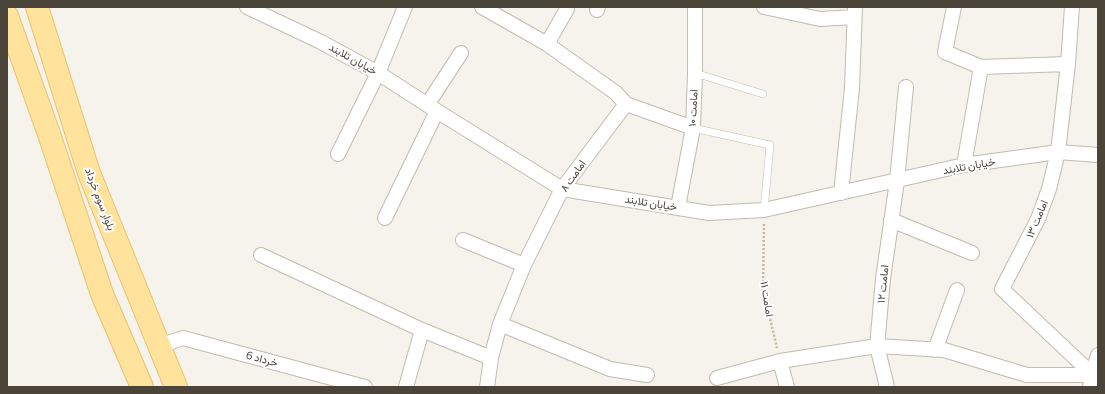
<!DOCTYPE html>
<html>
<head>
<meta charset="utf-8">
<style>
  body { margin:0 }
  #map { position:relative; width:1105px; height:394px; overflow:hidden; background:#f6f3ec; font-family:Commissioner,sans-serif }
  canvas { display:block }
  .frame { position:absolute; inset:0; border:8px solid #4b4439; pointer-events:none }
</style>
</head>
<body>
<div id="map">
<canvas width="1105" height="394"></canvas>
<div class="frame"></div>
</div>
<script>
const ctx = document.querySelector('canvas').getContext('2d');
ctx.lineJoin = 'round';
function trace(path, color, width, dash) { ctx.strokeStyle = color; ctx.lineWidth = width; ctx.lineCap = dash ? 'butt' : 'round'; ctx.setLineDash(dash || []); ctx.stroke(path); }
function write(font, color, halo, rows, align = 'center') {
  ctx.font = font + ' Commissioner,Vazirmatn,sans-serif'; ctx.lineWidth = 4; ctx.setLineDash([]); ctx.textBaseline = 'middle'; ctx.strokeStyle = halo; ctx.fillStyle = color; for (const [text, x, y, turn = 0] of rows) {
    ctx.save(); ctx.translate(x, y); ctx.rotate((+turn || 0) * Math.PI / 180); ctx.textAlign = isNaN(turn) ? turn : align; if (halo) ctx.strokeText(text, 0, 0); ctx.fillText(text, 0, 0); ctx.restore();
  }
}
const lane = new Path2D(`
  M695 73 763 94
  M693 128 770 145 764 210`);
const street = new Path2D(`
  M247 7 321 42 378 73 437 111 562 189 709 213 764 210 964 165 1058 152 1098 155
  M482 7 547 44
  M764 7 820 19 854 17
  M954 7 945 52 981 67 964 165
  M1072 7 1068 64 1058 152 1049 189 1038 219 1002 289 1092 374 1090 387
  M597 10 598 7
  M981 67 1068 64
  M626 104 693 128
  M427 105 461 53
  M338 154 378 73 405 7
  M841 193 852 88 855 7
  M678 207 693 128 695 73V7
  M385 218 437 111
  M891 220 972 253
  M463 240 524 265
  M261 255 422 330 406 387
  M500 324 610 369 647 375
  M422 330 491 358
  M159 346 183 338 365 387
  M935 350 957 290
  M780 361 787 387
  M1092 374 1098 355
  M717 378 780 361 877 346 944 350 1027 375H1098
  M487 387 491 358 500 324 524 265 562 189 626 104 616 93 547 44 567 9
  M887 387 877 346 883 279 897 181 906 87`);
const primary = new Path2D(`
  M37 7 89 173 176 387
  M7 16 49 134 102 294 142 387`);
trace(lane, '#c2bbae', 8);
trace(street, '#c2bbae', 16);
trace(primary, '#e6c16a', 24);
trace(new Path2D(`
  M764 224 763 289 777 348`), '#c4b79f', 2.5, [2, 2]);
trace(lane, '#fff', 7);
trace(street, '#fff', 14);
trace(primary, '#ffe39c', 22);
write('11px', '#4b4439', '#fff', [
  ["خیابان تلابند",353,59,29],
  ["امامت ۱۰",693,108,-87],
  ["خیابان تلابند",969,166,-10],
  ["امامت ۸",573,176,-55],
  ["بلوار سوم خرداد",100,199,69],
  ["خیابان تلابند",651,203,9],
  ["امامت ۱۳",1037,219,-67],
  ["امامت ۱۲",883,284,-84],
  ["امامت ۱۱",767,299,81],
  ["خرداد 6",262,359,15]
]);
</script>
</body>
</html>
